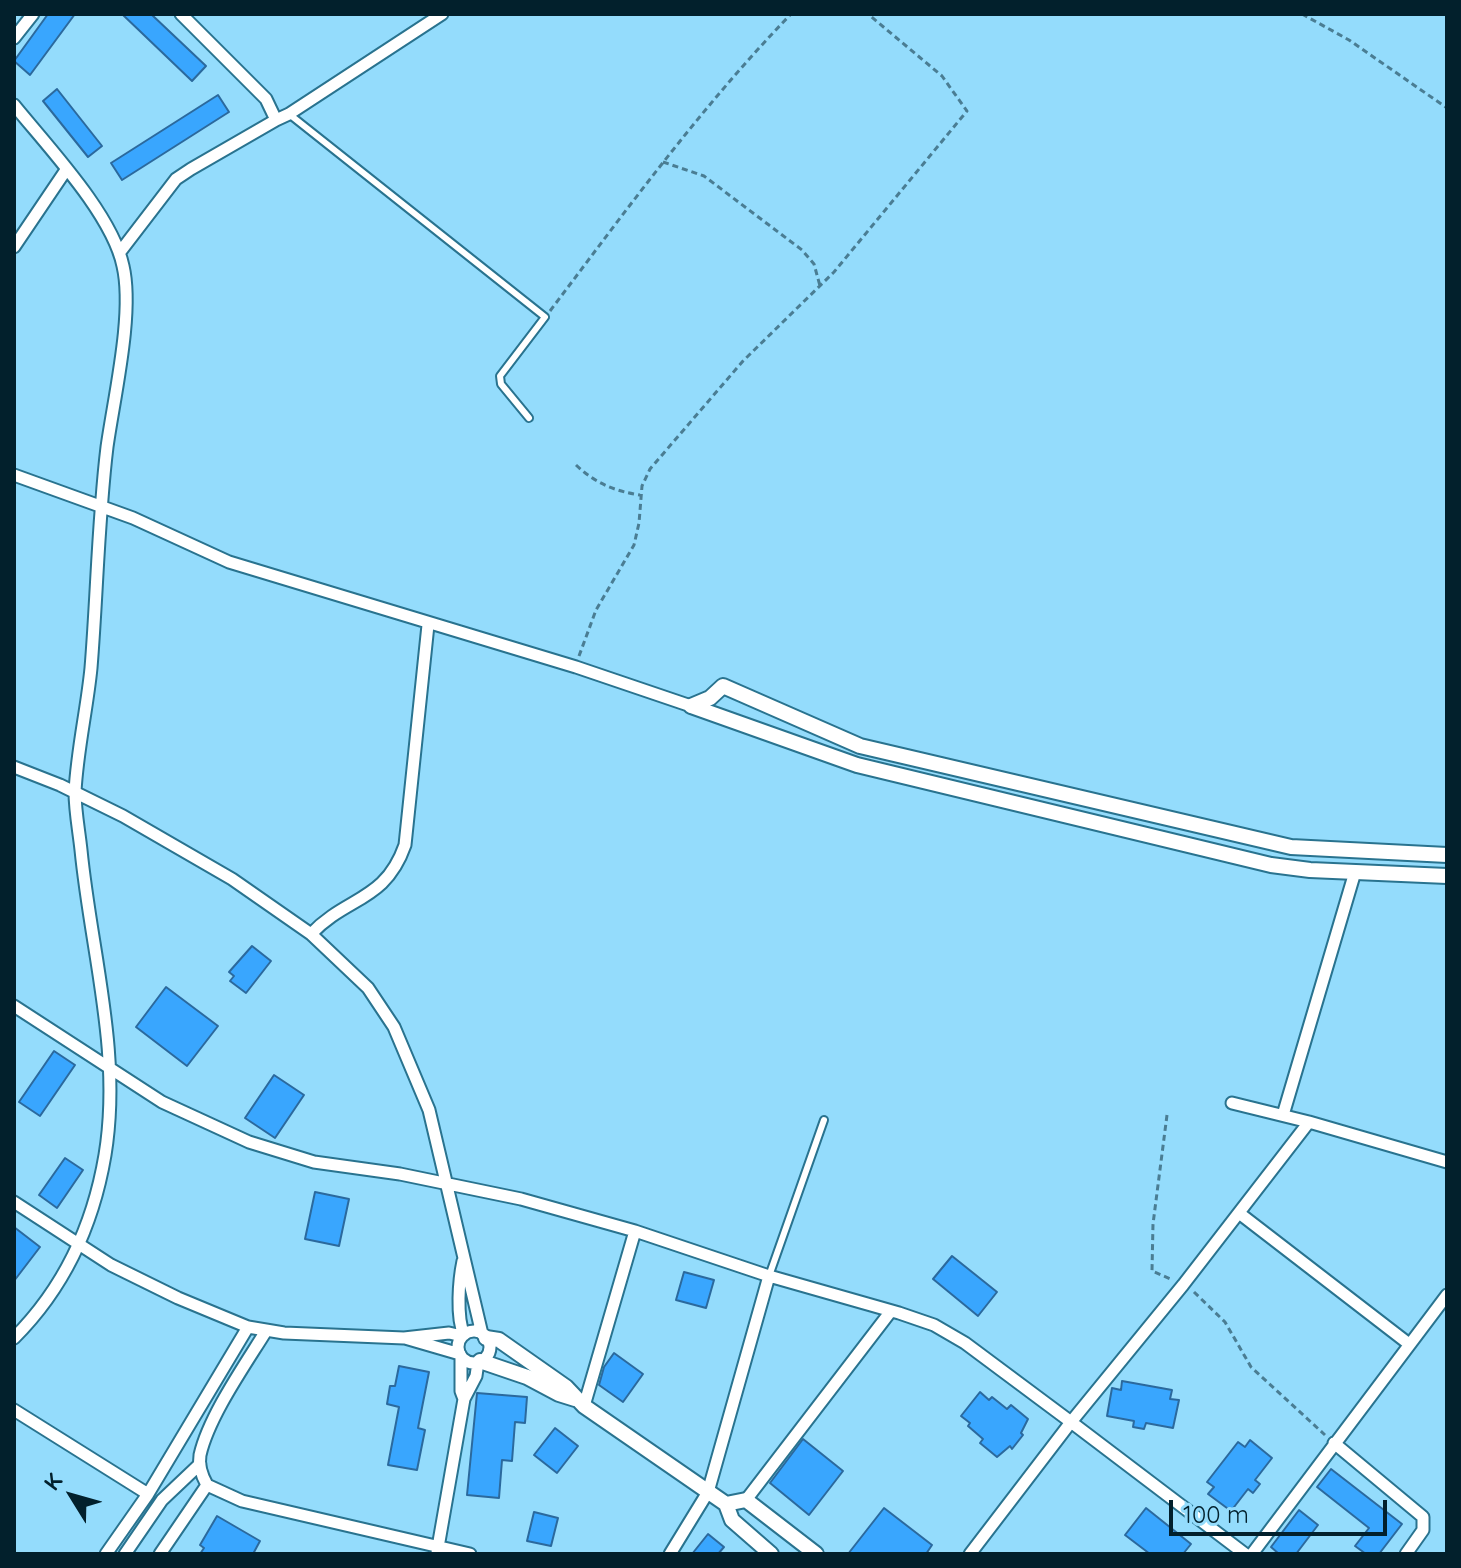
<!DOCTYPE html>
<html>
<head>
<meta charset="utf-8">
<style>
  body { margin:0 }
  #map { position:relative; width:1461px; height:1568px; overflow:hidden; background:#94dcfc; font-family:Quicksand,sans-serif }
  canvas { display:block }
  .frame { position:absolute; inset:0; border:16px solid #02202c; pointer-events:none }
  .north { position:absolute; left:32px; top:1456px; width:80px; height:80px; -webkit-text-stroke:6px #94dcfc; paint-order:stroke; rotate:307deg; font-size:22px; font-weight:700; line-height:32px; text-align:center; color:#02202c }
  .north::after { content:''; display:block; margin:auto; width:28px; height:36px; background:#02202c; clip-path:polygon(50% 0,100% 100%,50% 72%,0 100%) }
  .scale { position:absolute; left:1169px; top:1500px; width:218px; height:36px; box-sizing:border-box; border:4px solid #02202c; border-top:0; padding-left:10px; font-size:24px; line-height:28px; white-space:nowrap; color:#02202c; -webkit-text-stroke:6px #94dcfc; paint-order:stroke }
</style>
</head>
<body>
<div id="map">
<canvas width="1461" height="1568"></canvas>
<div class="frame"></div>
<div class="north">K</div>
<div class="scale">100 m</div>
</div>
<script>
const ctx = document.querySelector('canvas').getContext('2d');
ctx.lineJoin = 'round';
function paint(path, color) { ctx.fillStyle = color; ctx.fill(path, 'evenodd'); }
function trace(path, color, width, dash) { ctx.strokeStyle = color; ctx.lineWidth = width; ctx.lineCap = dash ? 'butt' : 'round'; ctx.setLineDash(dash || []); ctx.stroke(path); }
const building = new Path2D(`
  M48 14H75L30 75 14 61Z
  M122 14H151L206 66 192 81Z
  M57 89 102 146 88 157 43 101Z
  M218 95 229 112 122 180 111 163Z
  M252 946 271 961 246 993 230 981 234 976 229 972Z
  M166 987 218 1026 187 1066 136 1027Z
  M54 1051 75 1065 40 1116 19 1102Z
  M274 1075 304 1095 275 1138 245 1118Z
  M65 1158 83 1170 57 1208 39 1195Z
  M315 1192 349 1199 339 1246 305 1239Z
  M14 1227 40 1247 14 1281Z
  M952 1256 997 1292 978 1316 933 1279Z
  M684 1272 714 1280 706 1308 676 1300Z
  M614 1353 643 1374 623 1402 599 1385 604 1367Z
  M399 1366 429 1372 418 1428 425 1430 417 1470 388 1465 399 1407 387 1404 390 1386H395Z
  M1122 1381 1172 1390 1170 1399 1179 1400 1173 1428 1146 1423 1144 1429 1133 1427 1134 1421 1107 1416 1112 1388 1121 1390Z
  M980 1392 989 1400 992 1397 1007 1409 1011 1405 1028 1419 1021 1433 1023 1435 1012 1449 1010 1446 997 1457 980 1443 983 1439 968 1426 970 1423 961 1416Z
  M477 1393 527 1397 525 1423 515 1422 512 1461 502 1460 499 1498 467 1495Z
  M555 1428 578 1446 557 1473 534 1455Z
  M803 1439 843 1471 809 1515 770 1483Z
  M1250 1440 1272 1458 1255 1480 1260 1484 1253 1493 1248 1489 1231 1511 1208 1494 1214 1487 1207 1482 1238 1442 1245 1447Z
  M1331 1469 1402 1524 1379 1554H1366L1355 1546 1369 1528 1317 1487Z
  M884 1508 932 1545 926 1554H848Z
  M1146 1508 1191 1544 1183 1554H1150L1125 1535Z
  M1299 1510 1318 1525 1296 1554H1279L1271 1547Z
  M534 1512 558 1518 551 1546 527 1541Z
  M217 1516 260 1541 253 1554H200L204 1548 200 1545Z
  M708 1534 724 1547 718 1554H692Z`);
paint(building, '#39a6fe');
trace(building, '#2b699d', 2);
const service = new Path2D(`
  M289 114 545 317 500 376 501 384 529 418
  M769 1276 824 1120`);
const minor = new Path2D(`
  M14 38 33 14
  M14 105C48 147 112 214 123 266 134 313 114 397 107 447 98 521 97 595 91 668 87 709 77 751 75 792 75 811 79 831 81 850 91 952 122 1052 105 1155 93 1226 65 1287 14 1338
  M276 120 289 114 442 14
  M14 247 66 170
  M120 252 176 179 191 169 276 120 266 99 181 14
  M14 475 133 518 229 562 576 667 691 706
  M14 767 60 785 123 816 232 879 311 934 368 988 394 1027 429 1110 482 1334
  M311 934C347 896 385 902 405 845L428 625
  M14 1006 162 1102 249 1142 314 1162 400 1174 521 1199 635 1231 584 1406
  M1232 1103 1309 1122 1447 1162
  M1283 1115 1355 872
  M14 1202 111 1265 178 1298 248 1327 284 1333 404 1338 449 1333 462 1336
  M1239 1213 1409 1344
  M635 1231 769 1276 899 1313 934 1325 965 1343 1071 1422 1183 1285 1309 1122
  M463 1261C459 1280 456 1317 464 1335
  M266 1331C245 1365 209 1416 200 1455 198 1466 202 1476 207 1485L242 1501 470 1554
  M458 1347a16 16 0 1 1 32 0a16 16 0 1 1-32 0Z
  M405 1338 460 1354
  M461 1356V1391L464 1399
  M14 1410 148 1494
  M1334 1443 1423 1517V1530L1406 1554
  M746 1500 891 1311
  M437 1553 464 1399 476 1376 478 1362
  M106 1554 148 1494 248 1327
  M125 1554 162 1500 200 1464
  M160 1554 207 1485
  M670 1554 708 1492 769 1276
  M970 1554 1071 1422 1245 1554
  M1252 1554 1447 1295`);
const tertiary = new Path2D(`
  M691 706 710 698 723 686 860 746 1291 847 1447 855
  M691 706 857 765 1271 865 1310 870 1447 876
  M486 1338 499 1340 566 1387 584 1406 726 1504 732 1520 771 1554
  M480 1361 527 1377 559 1394 575 1399
  M726 1504 746 1500 816 1554`);
trace(service, '#29738f', 10);
trace(minor, '#29738f', 15);
trace(tertiary, '#29738f', 18);
trace(new Path2D(`
  M1302 14 1349 40 1447 108
  M663 162 704 176 802 250 814 264 820 286
  M550 311C627 209 702 106 791 14
  M576 465C595 483 614 491 640 495
  M579 656 596 610 634 545 639 523 642 486 650 469 743 361 834 272 967 111 942 76 868 14
  M1167 1115 1153 1224 1152 1271 1173 1280
  M1194 1292 1225 1322 1251 1367 1325 1435`), '#4a7d93', 3, [6, 4]);
trace(service, '#fff', 6);
trace(minor, '#fff', 11);
trace(tertiary, '#fff', 14);
</script>
</body>
</html>
